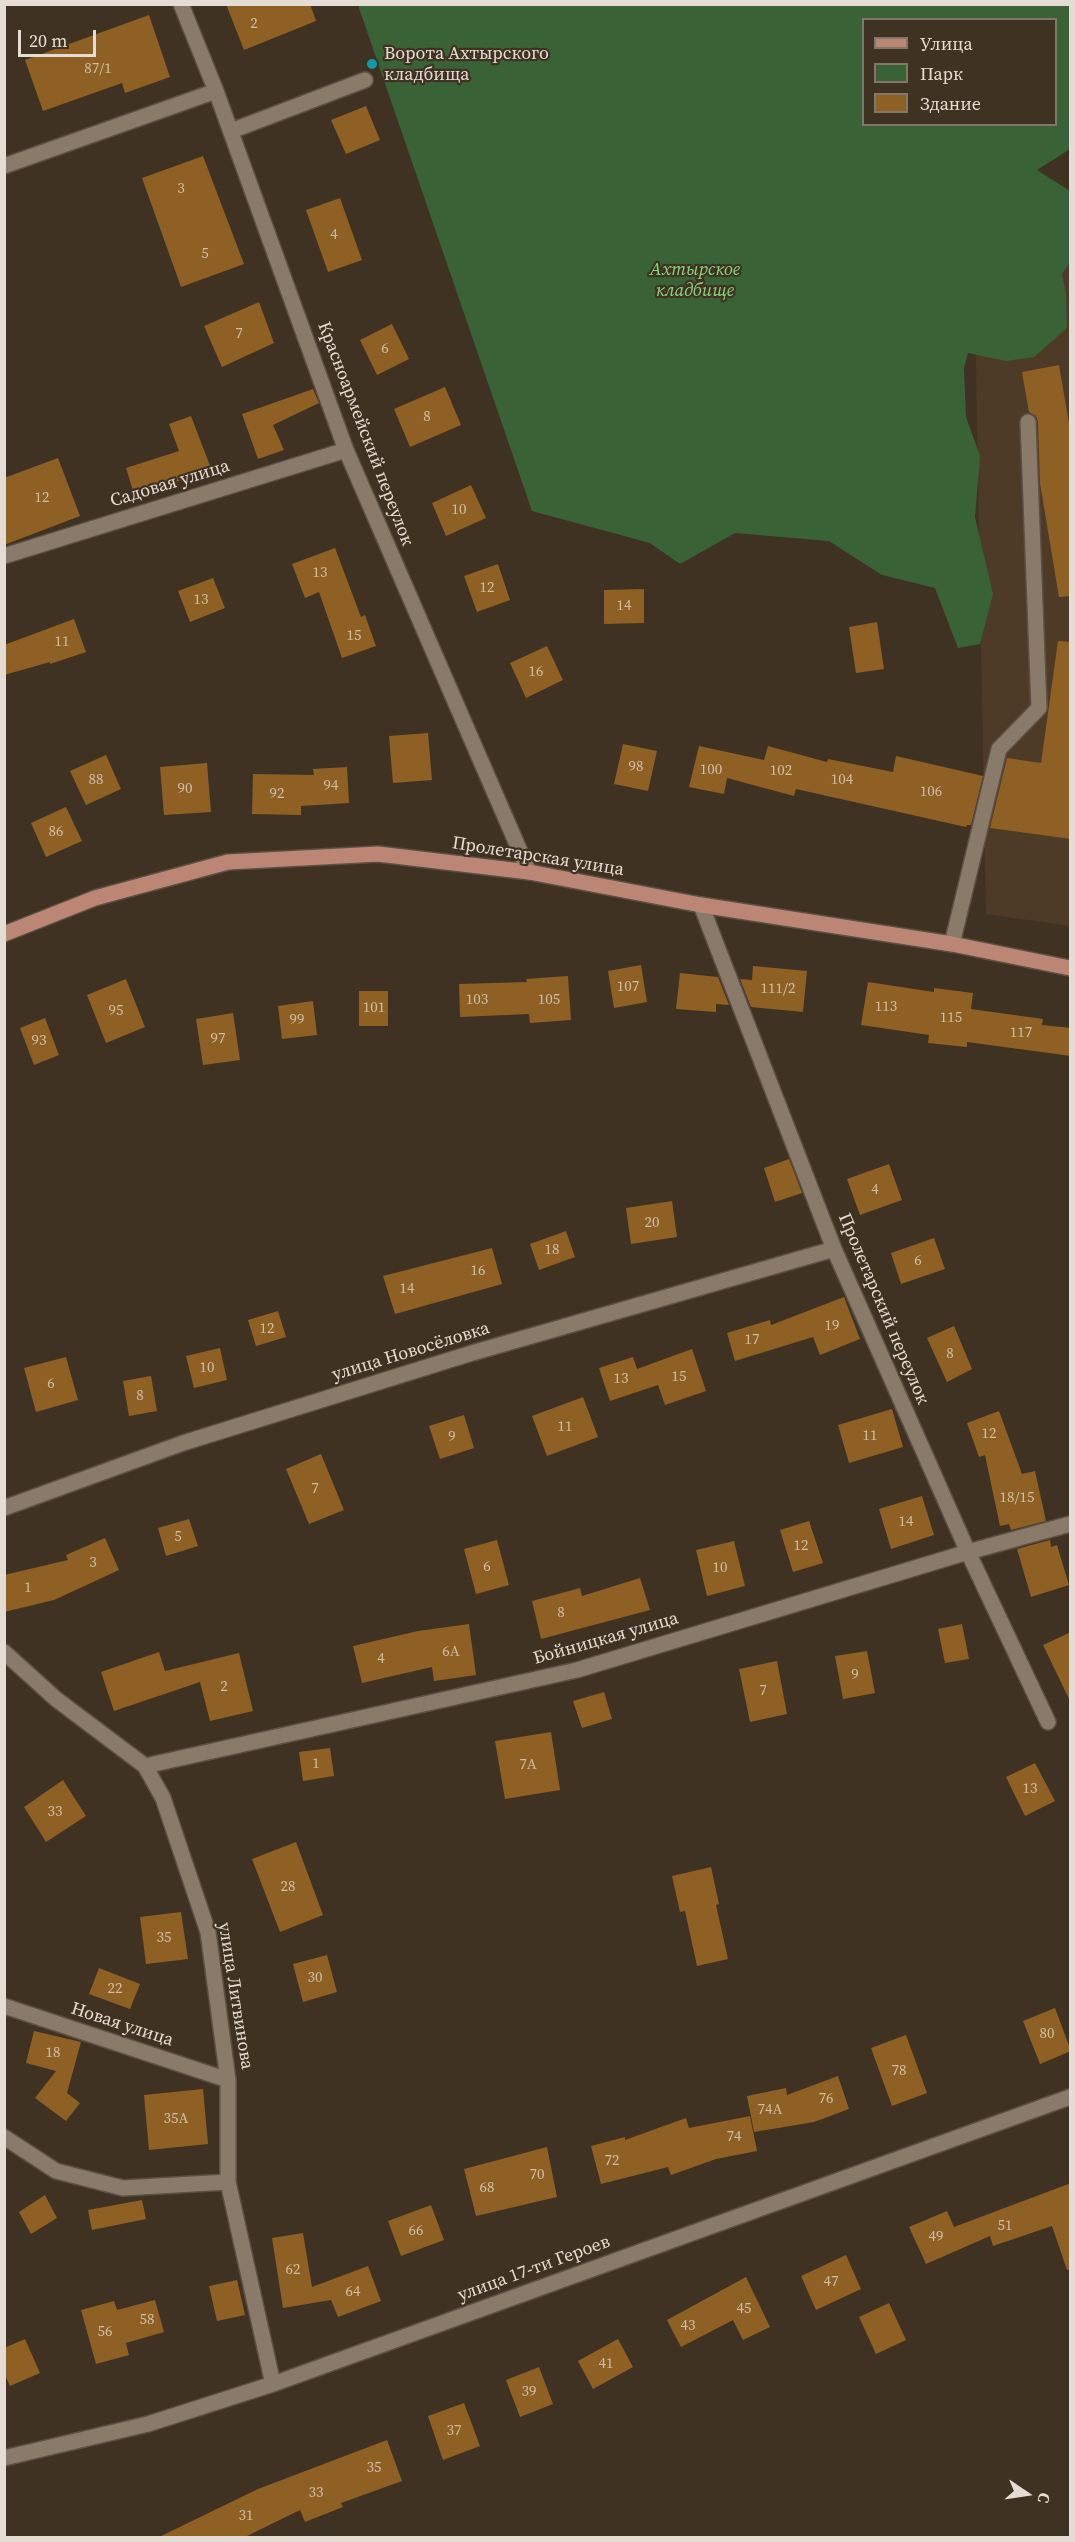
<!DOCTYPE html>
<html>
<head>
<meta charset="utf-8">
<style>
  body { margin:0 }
  #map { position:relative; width:1075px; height:2542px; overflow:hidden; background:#403222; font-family:"Source Serif 4",serif }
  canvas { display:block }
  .frame { position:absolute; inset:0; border:6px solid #e5dcd3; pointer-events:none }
  .legend { position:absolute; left:862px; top:18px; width:195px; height:108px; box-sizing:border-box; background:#403222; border:2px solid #827669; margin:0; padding:8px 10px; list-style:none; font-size:18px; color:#e5dcd3 }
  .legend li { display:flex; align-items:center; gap:12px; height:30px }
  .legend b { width:30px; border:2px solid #827669 }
  .north { position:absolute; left:997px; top:2464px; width:60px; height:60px; -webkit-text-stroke:4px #403222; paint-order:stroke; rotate:103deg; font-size:16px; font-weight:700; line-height:24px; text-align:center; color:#e5dcd3 }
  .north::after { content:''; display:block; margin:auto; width:21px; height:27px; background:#e5dcd3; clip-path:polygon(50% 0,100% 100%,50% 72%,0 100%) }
  .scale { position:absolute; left:18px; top:30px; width:78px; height:27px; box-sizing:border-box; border:3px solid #e5dcd3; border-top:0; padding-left:8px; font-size:18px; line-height:21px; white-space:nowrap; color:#e5dcd3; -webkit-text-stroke:4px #403222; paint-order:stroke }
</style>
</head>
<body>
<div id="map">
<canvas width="1075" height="2542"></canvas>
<div class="frame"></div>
<ul class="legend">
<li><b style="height:8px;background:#bc8674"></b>Улица</li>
<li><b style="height:16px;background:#396336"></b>Парк</li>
<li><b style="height:16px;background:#8e6023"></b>Здание</li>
</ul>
<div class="north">С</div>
<div class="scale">20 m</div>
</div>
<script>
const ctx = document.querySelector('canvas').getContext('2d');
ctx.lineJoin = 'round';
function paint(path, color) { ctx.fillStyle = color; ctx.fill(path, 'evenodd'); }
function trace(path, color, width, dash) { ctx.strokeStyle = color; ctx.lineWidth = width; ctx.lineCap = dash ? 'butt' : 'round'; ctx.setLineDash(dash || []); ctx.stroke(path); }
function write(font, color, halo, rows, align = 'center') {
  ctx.font = font + ' "Source Serif 4",serif'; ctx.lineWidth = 4.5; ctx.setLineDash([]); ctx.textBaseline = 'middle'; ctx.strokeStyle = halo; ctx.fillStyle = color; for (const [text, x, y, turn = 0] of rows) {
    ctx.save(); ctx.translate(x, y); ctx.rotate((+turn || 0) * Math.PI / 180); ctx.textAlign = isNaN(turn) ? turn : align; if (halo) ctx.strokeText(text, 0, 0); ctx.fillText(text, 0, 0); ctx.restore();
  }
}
paint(new Path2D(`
  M1070 224V926L986 914 974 253Z`), '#4d3b27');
paint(new Path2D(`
  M358 5H1070V149L1037 170 1070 191V262L1062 274 1066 294 1067 328 1034 357 1006 361 968 353 964 368 966 417 980 456 975 517 993 594 980 644 958 648 935 588 882 575 829 541 735 533 680 564 650 543 532 511ZM864 20H1056V124H864Z`), '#396336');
paint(new Path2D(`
  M226 4H310L316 21 244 50Z
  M149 15 170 77 125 93 122 83 43 111 25 60Z
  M366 106 380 140 346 154 331 120Z
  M203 156 244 264 181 287 142 178Z
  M340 198 362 260 328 272 306 210Z
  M259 302 274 343 222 367 204 326Z
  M392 324 409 359 377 375 360 340Z
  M1059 365 1071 435V596L1059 597 1040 483 1038 422 1036 416 1029 412 1022 372Z
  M445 387 461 425 410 447 394 409Z
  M313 389 319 403 273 425 284 450 258 459 242 414Z
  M191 416 212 471 134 494 126 468 179 451 169 424Z
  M58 458 80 516 4 545V478Z
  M471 485 486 518 446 536 432 503Z
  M335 548 361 617 365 615 376 646 342 658 319 592 305 598 292 564Z
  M498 564 510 600 477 612 464 576Z
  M213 578 225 608 190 622 178 591Z
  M644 589V623L604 624V590Z
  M74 619 86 652 50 664V662L4 675V645Z
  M877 622 884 669 856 673 849 627Z
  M1058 641 1071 642V839L990 828 1007 758 1041 763Z
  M547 646 563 680 526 698 510 663Z
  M428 733 432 780 393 783 389 736Z
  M623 744 657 751 648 791 614 784Z
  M699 746 764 760 768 746 827 762 828 759 893 772 896 756 983 776 971 825H967L966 827 796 789 794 796 727 778 724 794 689 787Z
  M106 755 121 789 86 805 70 771Z
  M207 763 211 812 164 815 160 767Z
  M347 767 349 803 301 806V815L252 814 253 774 314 775 313 769Z
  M66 807 82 841 46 857 31 823Z
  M641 965 647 1002 614 1008 608 971Z
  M753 966 807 971 803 1012 751 1007 740 979 752 980Z
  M680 973 718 977 729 1005 716 1004V1012L676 1009Z
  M568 976 571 1020 530 1023 529 1014 460 1017 459 984 527 982 526 979Z
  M126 979 145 1027 106 1043 87 995Z
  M868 982 934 992V988L973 993 971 1009 1043 1019 1042 1025 1071 1028V1056L967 1042V1047L928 1043 929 1035 861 1025Z
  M359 991H388V1026H359Z
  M313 1001 317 1035 282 1039 278 1006Z
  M233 1013 240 1060 203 1065 196 1019Z
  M45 1018 59 1055 34 1065 20 1028Z
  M789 1159 802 1193 775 1202 764 1168Z
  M889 1164 902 1200 860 1215 847 1179Z
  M672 1201 677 1237 631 1244 626 1208Z
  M566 1231 575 1257 539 1270 530 1244Z
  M934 1238 945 1269 901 1284 891 1253Z
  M492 1248 502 1284 395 1314 383 1276Z
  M844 1297 860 1339 820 1355 813 1337 735 1361 727 1333 770 1320 771 1325Z
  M278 1311 286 1337 256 1346 248 1320Z
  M954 1326 972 1369 947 1382 927 1338Z
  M220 1348 227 1380 194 1388 186 1356Z
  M692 1349 706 1391 665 1405 658 1385 610 1401 599 1368 633 1357 637 1369Z
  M66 1357 78 1400 36 1412 24 1368Z
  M151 1376 157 1411 129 1416 123 1381Z
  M583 1397 598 1437 547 1456 532 1416Z
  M892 1409 903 1447 849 1463 838 1425Z
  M999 1411 1022 1474 1035 1471 1046 1521 1011 1530 1009 1524 1000 1526 985 1455 979 1457 967 1423Z
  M464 1415 474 1448 440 1459 429 1426Z
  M321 1454 344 1510 309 1524 286 1469Z
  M922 1496 934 1535 891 1549 879 1509Z
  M189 1519 198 1546 166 1556 158 1528Z
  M809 1521 823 1563 793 1572 780 1530Z
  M105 1538 119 1570 54 1600 4 1612V1575L68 1560 66 1555Z
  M497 1540 509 1585 476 1594 464 1549Z
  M1050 1540 1051 1547 1057 1545 1069 1585 1031 1597 1017 1549Z
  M734 1541 745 1586 707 1596 696 1550Z
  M640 1578 650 1610 541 1639 532 1601 580 1588 582 1596Z
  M469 1624 476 1675 434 1681 432 1667 362 1683 353 1646 418 1631Z
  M962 1624 969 1659 945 1663 938 1629Z
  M1071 1632V1703L1043 1645Z
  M867 1651 875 1693 843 1699 835 1656Z
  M159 1652 165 1671 239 1653 253 1711 210 1721 200 1682 114 1711 101 1672Z
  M777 1661 787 1714 750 1722 739 1669Z
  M604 1692 612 1719 582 1728 573 1701Z
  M551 1732 560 1790 505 1799 495 1741Z
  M330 1748 334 1776 303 1781 299 1752Z
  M1035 1763 1055 1801 1025 1816 1006 1777Z
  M63 1780 86 1816 46 1842 24 1807Z
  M296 1842 323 1915 280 1932 252 1859Z
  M711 1867 719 1904 716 1905 728 1959 697 1966 685 1911 680 1912 672 1876Z
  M181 1912 188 1959 146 1964 140 1917Z
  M327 1955 337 1992 303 2002 293 1964Z
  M99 1968 140 1984 130 2009 89 1994Z
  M1055 2008 1071 2051 1040 2064 1023 2021Z
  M34 2031 81 2042 67 2093 80 2103 66 2121 35 2098 56 2071 26 2063Z
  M906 2035 927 2093 892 2106 871 2048Z
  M838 2076 849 2109 814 2122 754 2132 747 2096 786 2088 787 2095Z
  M203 2089 208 2144 149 2150 144 2095Z
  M750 2116 757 2151 716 2159 671 2175 668 2167 601 2184 591 2146 625 2137V2140L686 2118 689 2128Z
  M547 2147 557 2197 476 2216 464 2169Z
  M1071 2183V2269L1067 2270 1052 2226 993 2246 990 2236 926 2264 909 2227 947 2211 954 2227Z
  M45 2195 57 2218 31 2234 19 2212Z
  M142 2200 146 2219 92 2230 88 2210Z
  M431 2205 444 2240 401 2256 388 2221Z
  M303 2233 312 2287 368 2266 381 2301 338 2317 331 2300 283 2308 272 2238Z
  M846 2255 861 2289 816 2310 801 2276Z
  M746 2277 770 2327 743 2340 733 2320 681 2347 667 2320Z
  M237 2280 245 2315 217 2321 209 2286Z
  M155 2300 164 2332 126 2343 129 2355 96 2364 81 2310 114 2301 117 2310Z
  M889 2303 906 2340 876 2354 859 2317Z
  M25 2339 40 2373 10 2386 4 2373V2348Z
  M618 2339 633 2367 593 2389 578 2361Z
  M539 2367 553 2404 520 2417 506 2380Z
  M464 2403 480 2446 443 2460 428 2416Z
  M387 2440 402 2481 341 2503 343 2507 305 2522 300 2510 243 2538H157L258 2489Z`), '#8e6023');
const minor = new Path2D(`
  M181 4 216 91 346 450 529 872
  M231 131 365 80
  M4 166 216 91
  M4 556 346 450
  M701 905 834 1249 968 1552 1048 1722
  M952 944 999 749 1039 708 1028 422
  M4 1508 183 1443 472 1353 834 1249
  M4 1652 56 1699 145 1766 163 1798 208 1932 228 2080V2182L273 2384
  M145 1766 577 1670 968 1552 1070 1524
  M4 2006 228 2080
  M4 2137 56 2171 123 2188 228 2182
  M4 2458 148 2424 273 2384 1070 2097`);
const major = new Path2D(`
  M4 934 95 898 228 862 378 854 529 872 701 905 952 944 1070 968`);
trace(minor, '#5b5043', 18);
trace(major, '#5b5043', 18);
trace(minor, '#8a7a69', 15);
trace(major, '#bc8674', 15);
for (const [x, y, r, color] of [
  [372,64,6,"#0f9aa8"]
]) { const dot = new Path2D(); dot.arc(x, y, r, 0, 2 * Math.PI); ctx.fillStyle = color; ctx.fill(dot); trace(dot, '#403222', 2); }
write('15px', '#cfbda7', null, [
  ["2",254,24],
  ["87/1",98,69],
  ["3",181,189],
  ["4",334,235],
  ["5",205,254],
  ["7",239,334],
  ["6",385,349],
  ["8",427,417],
  ["12",42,498],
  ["10",459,510],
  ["13",320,573],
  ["12",487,588],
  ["13",201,600],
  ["14",624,606],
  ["15",354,636],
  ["11",62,642],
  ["16",536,672],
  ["98",636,767],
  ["100",711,770],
  ["102",781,771],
  ["88",96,780],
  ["104",842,780],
  ["94",331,786],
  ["90",185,789],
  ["106",931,792],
  ["92",277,794],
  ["86",56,832],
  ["107",628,987],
  ["111/2",778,989],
  ["103",477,1000],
  ["105",549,1000],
  ["113",886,1007],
  ["101",374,1008],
  ["95",116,1011],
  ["115",951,1018],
  ["99",297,1020],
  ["117",1021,1033],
  ["97",218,1039],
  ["93",39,1041],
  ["4",875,1190],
  ["20",652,1223],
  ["18",552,1250],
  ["6",918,1261],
  ["16",478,1271],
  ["14",407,1289],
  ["19",832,1326],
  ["12",267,1329],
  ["17",752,1340],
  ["8",950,1354],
  ["10",207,1368],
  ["15",679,1377],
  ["13",621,1379],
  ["6",51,1384],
  ["8",140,1396],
  ["11",565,1427],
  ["12",989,1434],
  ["11",870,1436],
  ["9",452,1437],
  ["7",315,1489],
  ["18/15",1017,1498],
  ["14",906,1522],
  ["5",178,1537],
  ["12",801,1546],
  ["3",93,1563],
  ["6",487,1567],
  ["10",720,1568],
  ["1",28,1588],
  ["8",561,1613],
  ["6А",451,1652],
  ["4",381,1659],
  ["9",855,1675],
  ["2",224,1687],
  ["7",763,1691],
  ["1",316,1764],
  ["7А",528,1765],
  ["13",1030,1789],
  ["33",55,1812],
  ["28",288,1887],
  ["35",164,1938],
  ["30",315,1978],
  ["22",115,1989],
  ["80",1047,2034],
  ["18",53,2053],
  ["78",899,2071],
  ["76",826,2099],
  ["74А",770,2110],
  ["35А",176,2119],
  ["74",734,2137],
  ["72",612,2161],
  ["70",537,2175],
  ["68",487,2188],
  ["51",1005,2226],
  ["66",416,2231],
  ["49",936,2237],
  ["62",293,2270],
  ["47",831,2282],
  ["64",353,2292],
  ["45",744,2309],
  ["58",147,2320],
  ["43",688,2326],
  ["56",105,2332],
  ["41",606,2364],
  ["39",529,2392],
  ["37",454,2431],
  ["35",374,2468],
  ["33",316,2493],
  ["31",246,2516]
]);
write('18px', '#e5dcd3', '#403222', [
  ["Ворота Ахтырского",384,54],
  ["кладбища",384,75]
], 'left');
write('italic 18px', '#84da7d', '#403222', [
  ["Ахтырское",695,270],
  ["кладбище",695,291]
]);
write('18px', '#e5dcd3', '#403222', [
  ["Красноармейский переулок",365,434,69],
  ["Садовая улица",170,484,-17],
  ["Пролетарская улица",538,857,9],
  ["Пролетарский переулок",883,1309,67],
  ["улица Новосёловка",411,1352,-17],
  ["Бойницкая улица",606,1639,-16],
  ["улица Литвинова",235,1996,81],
  ["Новая улица",122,2025,18],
  ["улица 17-ти Героев",534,2269,-20]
]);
</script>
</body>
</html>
